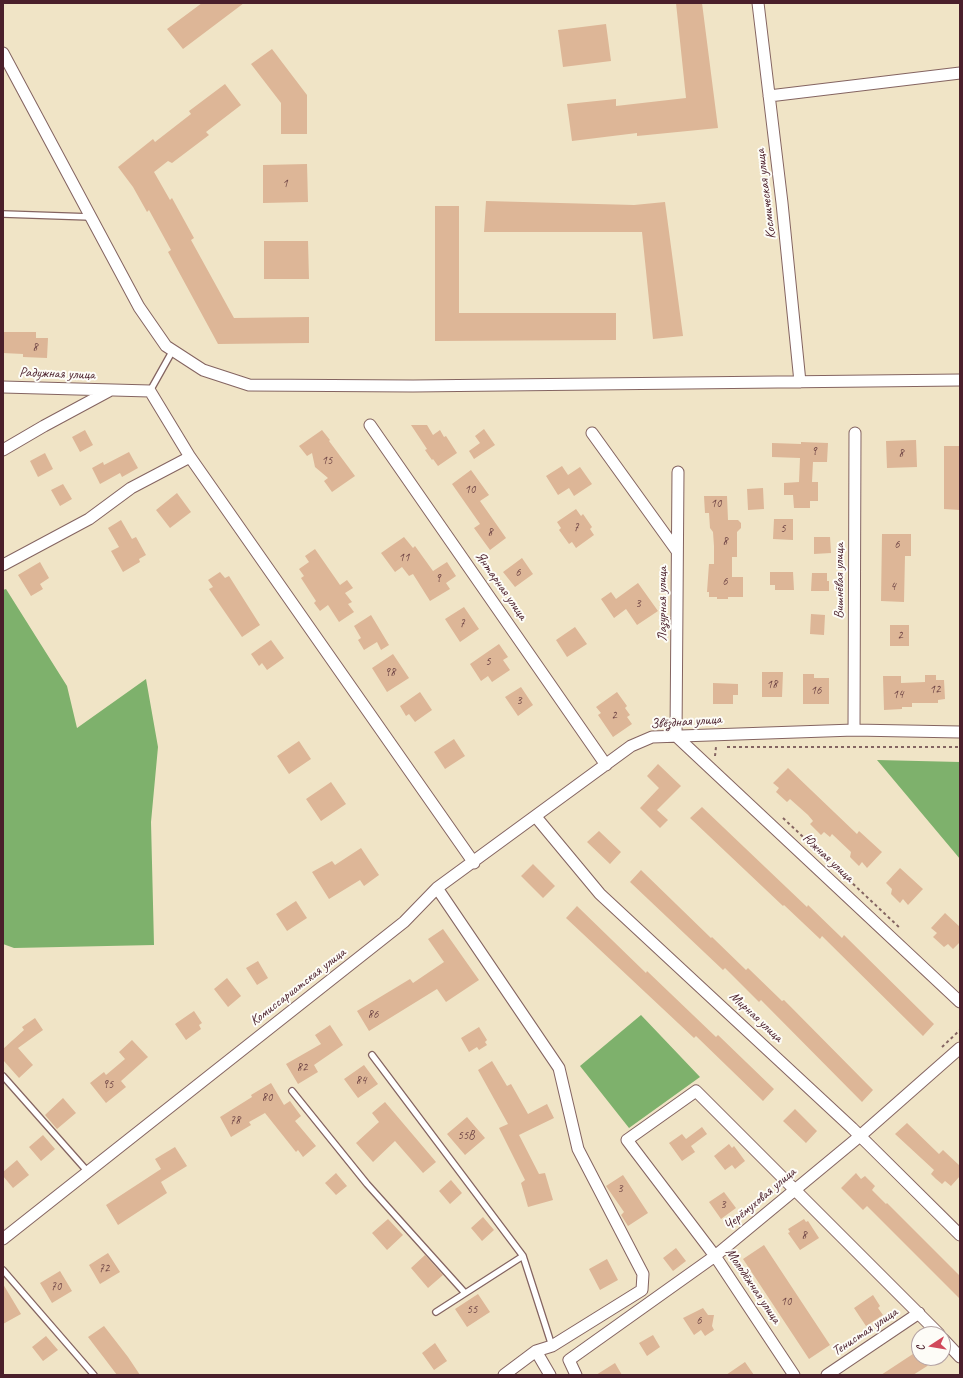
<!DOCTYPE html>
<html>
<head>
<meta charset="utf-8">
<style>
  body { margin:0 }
  #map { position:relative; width:963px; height:1378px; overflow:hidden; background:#f0e4c6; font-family:Caveat,sans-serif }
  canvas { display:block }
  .frame { position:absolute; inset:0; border:4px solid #4a1f2b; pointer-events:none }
  .north { position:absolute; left:911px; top:1326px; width:40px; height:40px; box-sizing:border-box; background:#fdfcf7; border:1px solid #b5a4a5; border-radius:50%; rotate:258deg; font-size:11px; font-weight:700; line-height:16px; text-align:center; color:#4a1f2b }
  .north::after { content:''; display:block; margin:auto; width:14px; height:18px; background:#d1495b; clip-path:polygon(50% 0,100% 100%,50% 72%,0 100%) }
</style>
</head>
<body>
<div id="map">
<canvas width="963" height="1378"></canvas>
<div class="frame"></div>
<div class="north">С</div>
</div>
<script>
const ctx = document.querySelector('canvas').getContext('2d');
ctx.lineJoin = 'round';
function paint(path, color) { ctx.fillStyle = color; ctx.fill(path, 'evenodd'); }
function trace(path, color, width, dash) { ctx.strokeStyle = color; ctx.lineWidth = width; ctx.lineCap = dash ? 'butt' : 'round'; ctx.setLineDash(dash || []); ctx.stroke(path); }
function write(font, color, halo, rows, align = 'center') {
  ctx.font = font + ' Caveat,sans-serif'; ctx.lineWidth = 4; ctx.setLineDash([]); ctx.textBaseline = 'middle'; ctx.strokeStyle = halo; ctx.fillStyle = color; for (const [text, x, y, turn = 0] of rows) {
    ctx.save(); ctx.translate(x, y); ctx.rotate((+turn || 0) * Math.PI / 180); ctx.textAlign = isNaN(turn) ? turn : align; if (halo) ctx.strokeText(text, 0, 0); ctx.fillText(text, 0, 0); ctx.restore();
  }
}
paint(new Path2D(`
  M6 589 67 686 77 728 146 679 158 747 151 822 154 945 14 948 3 944V590Z
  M877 760 960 762V859L955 853Z
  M641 1015 700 1077 629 1128 580 1066Z`), '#7eb16c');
paint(new Path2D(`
  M202 3H244L183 49 167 29Z
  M676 3H702L718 128 637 136V133L572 141 567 104 616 99V106L686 98Z
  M606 24 611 61 563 67 558 30Z
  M272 49 307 95V134H281V103L251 64Z
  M225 84 241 105 206 132 209 135 172 163 168 161 154 172 170 200 172 198 194 238 191 240 234 318 309 317V343L218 344 168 252 171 250 149 210 147 212 133 187 118 167 153 139 155 142 191 114 189 111Z
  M307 164 308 202 263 203V165Z
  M486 201 634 205 665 202 683 336 653 339 642 232H484Z
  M435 206H459V313H616V340L435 341Z
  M264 241H308L309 279H264Z
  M3 332H36V338H48L47 358 23 357V354L3 353Z
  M411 425H427L433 435 440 430 444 437 446 436 457 453 438 466 433 459 432 460 425 450 427 449Z
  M484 429 495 445 474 459 469 451 480 443 475 436Z
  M85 430 93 445 80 452 72 437Z
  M322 430 330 440 329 441 355 476 332 492 324 481 328 478 315 467 312 453 307 456 299 446Z
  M916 440 917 467 887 468 886 441Z
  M801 442 828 443 827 462H813L812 482H818V501H810V508H794L793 495H784V483L799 482 800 458 772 457V443L801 444Z
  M944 446H960V510L944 509Z
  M129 452 138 468 122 477 120 473 100 484 92 468 103 462 104 465Z
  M45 453 53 469 38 477 30 461Z
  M562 466 568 475 580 467 592 484 574 496 569 488 558 495 546 476Z
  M471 470 489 495 480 501 506 538 490 550 474 528 480 524 452 484Z
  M63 484 72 499 60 506 51 490Z
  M763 488 764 509 748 510 747 489Z
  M177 493 191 512 170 528 156 510Z
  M704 496H727L728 520H738L741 523V528L737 532V557H732V577H743V597H728V599H717V597H709V592H707L709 564H714V546L713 532 710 528 709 513H705Z
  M576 509 581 516 583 514 592 527 590 529 594 535 576 548 572 542 569 544 559 530 561 528 557 522Z
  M774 519H793V540L773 539Z
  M121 520 132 539 136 537 146 555 139 559 140 562 123 572 111 551 119 547 108 528Z
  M882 534H911V556H905L904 602 881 601Z
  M404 537 413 548 415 546 433 571 447 562 456 576 446 583 450 589 430 601 413 574 409 576 402 567 395 572 381 553Z
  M814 537H830L831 553 814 554Z
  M315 549 340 585 347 580 353 588 345 593 352 602 348 604 354 612 339 622 328 605 320 611 314 603 316 601 301 578 304 576 299 569 309 562 305 556Z
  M522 558 533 574 515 587 503 572Z
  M40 562 49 578 40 584 43 589 31 596 18 575Z
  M220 572 225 578 229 576 260 625 242 637 209 589 213 587 208 580Z
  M770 572H793L794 590H775V585H770Z
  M812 573H827V581H829V591H811Z
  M638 583 658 611 637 625 626 609 614 618 601 599 611 592 616 599Z
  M464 607 479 629 460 642 445 619Z
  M811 614 825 615 824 635 810 634Z
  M371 615 389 645 381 650 377 642 364 650 358 640 361 638 354 626Z
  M890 625H909V646H890Z
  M575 627 587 644 567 657 556 640Z
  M271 640 284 658 267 670 262 663 259 666 251 654Z
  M499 644 508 657 503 660 510 670 492 682 488 676 481 681 470 664Z
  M393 654 409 678 387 692 372 668Z
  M762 672H783L782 697H762Z
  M803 674H814V678H829V704H803Z
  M925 675H936V680H944L945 699 938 700V703H912V707H902V709L884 710 883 676H901V683L925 682Z
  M713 683 738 684V695H733V704H713Z
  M521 687 533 705 518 716 505 697Z
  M420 692 432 710 415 722 409 714 406 716 400 706Z
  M617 692 627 706 625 708 630 715 627 717 632 724 613 737 598 715 601 713 596 707Z
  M454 739 465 756 445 769 434 752Z
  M299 741 311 759 289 774 277 756Z
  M658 764 681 786 657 810 668 820 660 828 640 808 659 788 647 776Z
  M788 768 857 834 859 831 882 852 867 868 862 862 859 866 850 857 851 852 832 834 830 837 824 832 821 835 810 824 813 821 808 815 790 799 787 802 776 792 779 788 773 783Z
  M331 782 346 804 321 821 306 799Z
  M702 807 807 907 808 905 842 938 844 935 934 1024 923 1036 822 936 820 939 784 905 783 906 690 818Z
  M599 831 621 852 610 864 587 842Z
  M361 848 379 875 364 886 360 880 329 899 312 872 332 861 335 865Z
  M533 864 555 886 543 898 521 876Z
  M900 868 923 889 908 905 903 899 900 903 891 894 892 889 886 883Z
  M641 870 711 938 712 937 746 970 748 968 782 1001 784 1000 873 1090 862 1102 761 1000 759 1002 725 968 723 970 630 882Z
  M296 901 307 918 287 931 276 914Z
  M577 906 646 973 647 971 716 1037 718 1035 774 1089 763 1101 696 1036 694 1038 566 918Z
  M945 913 960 927V942L953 949 948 944 944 947 933 937 937 933 931 928Z
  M443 929 479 980 446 1002 437 989 369 1031 357 1011 410 979 413 983 444 962 428 939Z
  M258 961 268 978 257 985 246 968Z
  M227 978 241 996 228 1007 214 989Z
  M194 1011 202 1023 199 1025 201 1029 186 1040 175 1024Z
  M35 1018 43 1030 18 1048 33 1065 19 1078 3 1060V1049L24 1030 22 1027Z
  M330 1025 343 1045 314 1065 318 1072 298 1084 286 1064 321 1044 315 1035Z
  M479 1027 487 1040 485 1042 487 1045 479 1050 477 1047 469 1052 461 1038Z
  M132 1040 148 1057 121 1081 126 1087 106 1103 90 1083 104 1072 106 1075 125 1059 119 1052Z
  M492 1061 507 1086 511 1084 528 1114 547 1104 554 1118 519 1135 539 1174 545 1173 553 1200 528 1207 521 1183 525 1180 499 1128 508 1124 478 1070Z
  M364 1065 378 1084 358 1098 344 1079Z
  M271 1083 284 1105 290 1101 301 1116 295 1121 316 1146 303 1157 298 1150 296 1152 265 1113 249 1122 251 1125 231 1137 220 1117 252 1097 251 1095Z
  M63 1098 76 1113 57 1129 45 1115Z
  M385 1102 436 1162 423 1173 395 1141 373 1162 356 1143 379 1122 372 1113Z
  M795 1109 817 1131 806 1143 783 1121Z
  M467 1117 485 1138 465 1155 447 1134Z
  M907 1123 939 1154 943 1150 960 1166V1176L951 1186 945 1181 942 1184 936 1179 931 1174 934 1170 895 1134Z
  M702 1127 707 1134 691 1146 695 1152 682 1161 669 1143 682 1134 686 1139Z
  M43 1135 55 1149 41 1161 29 1147Z
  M729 1144 732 1148 734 1146 745 1161 735 1169 732 1165 725 1170 714 1156Z
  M175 1147 187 1166 161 1182 167 1193 118 1225 106 1205 161 1169 155 1159Z
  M17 1160 29 1175 13 1188 3 1176V1172Z
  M336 1173 347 1186 336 1195 325 1183Z
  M856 1173 861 1179 865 1176 875 1186 872 1190 886 1204 887 1203 960 1276V1299L867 1206 863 1210 841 1188Z
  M623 1175 648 1213 628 1226 621 1215 624 1212 606 1186Z
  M451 1180 462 1193 450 1204 439 1191Z
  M724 1192 736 1208 721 1219 709 1202Z
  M483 1217 494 1230 482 1241 471 1228Z
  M388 1219 403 1235 387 1250 372 1233Z
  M804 1219 806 1222 808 1221 819 1238 800 1250 788 1233 790 1232 788 1229Z
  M764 1245 830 1345 809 1359 743 1259Z
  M676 1248 686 1261 673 1271 663 1258Z
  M108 1253 120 1272 100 1284 89 1265Z
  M425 1255 443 1275 428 1288 411 1268Z
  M607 1259 618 1280 600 1290 589 1269Z
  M60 1271 72 1291 52 1303 40 1283Z
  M3 1284 21 1314 3 1324Z
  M478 1294 490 1312 467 1327 455 1309Z
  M873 1295 880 1306 878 1308 883 1315 866 1326 854 1308Z
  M703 1308 708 1315H714L712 1326 714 1330 705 1336 701 1330 694 1335 683 1318Z
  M104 1326 128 1357 140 1375H117L88 1337Z
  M653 1335 660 1347 647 1356 639 1343Z
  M46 1336 58 1350 43 1361 32 1347Z
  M435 1343 447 1361 434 1370 422 1353Z
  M919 1350V1358H940L913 1375H881Z
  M745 1362 754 1375H726Z
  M615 1363 622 1375H596Z`), '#ddb697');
const service = new Path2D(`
  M3 214 91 217
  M150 391 173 350
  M372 1055 523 1256 552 1346
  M3 1076 88 1172
  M292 1091 367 1184 465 1293
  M3 1270 94 1375
  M436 1312 523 1256`);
const minor = new Path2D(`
  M758 3 782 203 800 382
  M3 53 139 307 166 346 203 370 249 385 413 386 960 380
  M769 96 960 73
  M3 387 150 391 190 457 474 863
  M370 425 606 765
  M592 433 677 551
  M3 450 44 426 109 391
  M678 472 676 736 960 1002
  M3 565 89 519 131 488 190 457
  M854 730 855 433
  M536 817 600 894 852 1128 960 1235
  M437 888 631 746 652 737 854 730 960 732
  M3 1239 404 922 437 888 559 1068 578 1149 643 1274 642 1290 552 1346 536 1351 504 1375
  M943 1339 960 1357
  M536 1351 550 1375
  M576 1375 569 1360 715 1256 860 1136 960 1048
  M794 1375 715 1256 627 1140 696 1091 939 1334
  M827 1375 919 1313`);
trace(service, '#846461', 8);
trace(minor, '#846461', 13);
trace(new Path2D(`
  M727 747H960
  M715 756 716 747
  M783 818 901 929
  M942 1047 960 1030`), '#846461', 2, [3, 3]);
trace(service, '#fff', 5.5);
trace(minor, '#fff', 11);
write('12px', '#6f4546', null, [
  ["1",285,184],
  ["8",35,348],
  ["9",814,452],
  ["8",901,454],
  ["15",327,461],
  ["10",470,490],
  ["10",716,504],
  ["7",576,528],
  ["5",783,529],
  ["8",490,533],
  ["8",725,542],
  ["6",897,545],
  ["11",404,558],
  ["6",518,573],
  ["9",438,579],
  ["6",725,582],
  ["4",893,587],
  ["3",638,604],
  ["7",462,624],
  ["2",900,636],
  ["5",488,662],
  ["98",390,673],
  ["18",772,685],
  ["12",935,690],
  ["16",816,691],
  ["14",898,695],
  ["3",519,701],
  ["2",614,716],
  ["86",373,1015],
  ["82",302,1068],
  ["84",361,1081],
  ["95",108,1085],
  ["80",267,1098],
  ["78",235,1121],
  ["55В",466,1136],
  ["3",620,1189],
  ["3",723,1205],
  ["8",804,1236],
  ["72",104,1269],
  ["70",56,1287],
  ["10",786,1302],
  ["55",472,1310],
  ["6",699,1321]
]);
write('14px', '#4a1f2b', '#fdfcf7', [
  ["Космическая улица",766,194,-97],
  ["Радужная улица",57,374,2],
  ["Вишнёвая улица",839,581,-90],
  ["Янтарная улица",501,586,55],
  ["Лазурная улица",662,604,-90],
  ["Звёздная улица",686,722,-4],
  ["Южная улица",828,858,43],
  ["Комиссариатская улица",298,987,-38],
  ["Мирная улица",756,1017,43],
  ["Черёмуховая улица",760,1199,-40],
  ["Молодёжная улица",753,1286,56],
  ["Тенистая улица",865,1332,-34]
]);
</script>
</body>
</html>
